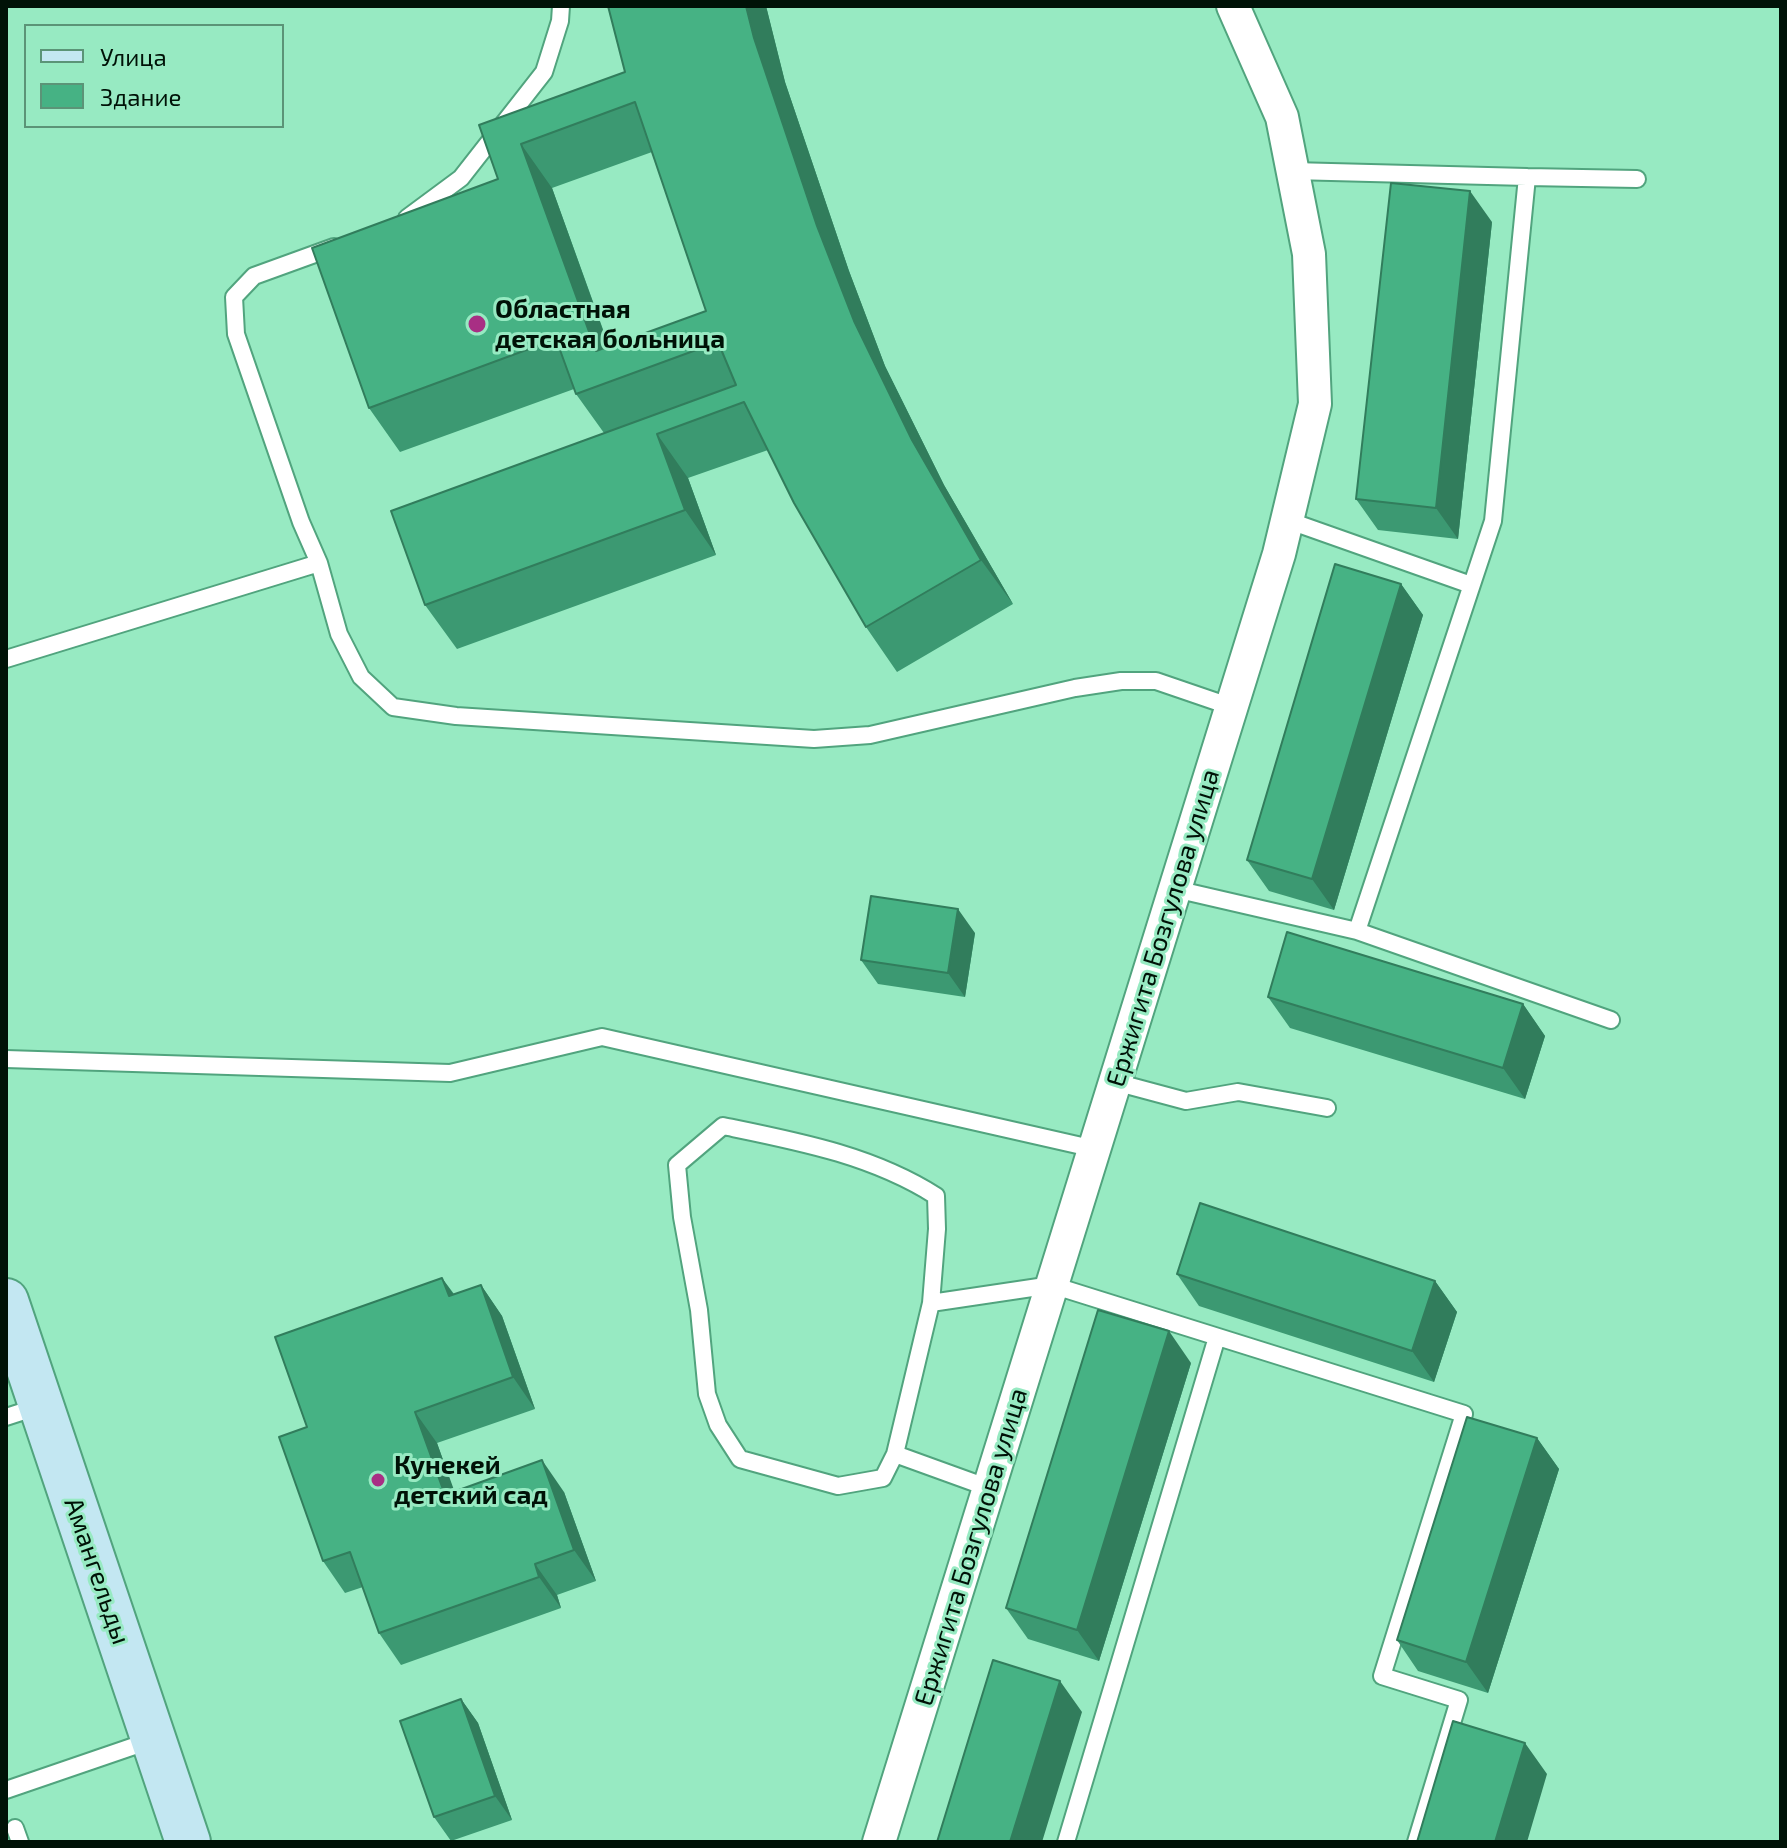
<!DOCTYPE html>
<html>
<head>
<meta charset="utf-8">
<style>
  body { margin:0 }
  #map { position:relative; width:1787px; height:1848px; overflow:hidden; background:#97eac2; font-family:"Exo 2",sans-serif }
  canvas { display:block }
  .frame { position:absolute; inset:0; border:8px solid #001207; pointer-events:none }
  .legend { position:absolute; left:24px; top:24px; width:260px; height:104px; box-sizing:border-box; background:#97eac2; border:2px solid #5b9477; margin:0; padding:10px 14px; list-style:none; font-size:24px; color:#001207 }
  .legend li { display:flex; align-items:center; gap:16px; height:40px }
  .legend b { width:40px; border:2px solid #5b9477 }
</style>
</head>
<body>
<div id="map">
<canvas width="1787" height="1848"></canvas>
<div class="frame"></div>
<ul class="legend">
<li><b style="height:10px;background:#c3e7f2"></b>Улица</li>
<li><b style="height:22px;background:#46b284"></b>Здание</li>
</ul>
</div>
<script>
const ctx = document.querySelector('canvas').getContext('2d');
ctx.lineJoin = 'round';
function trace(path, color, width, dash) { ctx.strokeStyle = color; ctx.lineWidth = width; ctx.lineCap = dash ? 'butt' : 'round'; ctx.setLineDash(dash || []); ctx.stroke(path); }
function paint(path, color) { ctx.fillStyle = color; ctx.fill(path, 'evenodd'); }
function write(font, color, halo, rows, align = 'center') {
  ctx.font = font + ' "Exo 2",sans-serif'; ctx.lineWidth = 6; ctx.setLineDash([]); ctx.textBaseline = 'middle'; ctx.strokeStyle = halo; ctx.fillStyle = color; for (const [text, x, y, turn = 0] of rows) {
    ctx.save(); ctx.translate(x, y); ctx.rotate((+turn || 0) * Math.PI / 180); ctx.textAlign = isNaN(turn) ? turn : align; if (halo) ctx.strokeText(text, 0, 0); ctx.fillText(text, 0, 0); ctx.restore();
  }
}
const service = new Path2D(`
  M1292 171 1527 177 1493 521 1357 931
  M1527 177 1637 179
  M407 218 461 178 544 72 560 21 561 6
  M1287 520 1471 585
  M319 563 339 634 361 677 393 707 456 716 814 739 870 735 1075 688 1121 681H1156L1232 707
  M6 659 319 563 301 522 236 334 234 297 254 276 334 247
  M1175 889 1357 931 1611 1020
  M6 1059 450 1073 602 1037 1095 1149
  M1115 1082 1186 1101 1238 1092 1327 1108
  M931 1303 937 1229 936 1196C872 1155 796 1141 723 1126L677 1165 682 1217 699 1310 707 1394 718 1425 740 1459 838 1486 883 1478 895 1454 931 1303 1052 1285 1464 1414 1382 1676 1459 1700 1416 1842
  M6 1417 40 1406
  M895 1454 989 1488
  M6 1790 152 1740
  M15 1828 20 1842
  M1066 1842 1217 1337`);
const minor = new Path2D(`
  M879 1842 1279 554 1315 404 1309 254 1282 117 1233 6`);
const secondary = new Path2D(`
  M6 1301 188 1842`);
trace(service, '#51a47e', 20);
trace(minor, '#51a47e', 36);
trace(secondary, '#51a47e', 48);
trace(service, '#fff', 16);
trace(minor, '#fff', 32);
trace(secondary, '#c3e7f2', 44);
paint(new Path2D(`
  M608 6H766L785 82 849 271 885 366 944 485 1013 604 897 672 866 627 768 450 688 478 716 555 457 649 425 605 604 433 576 394 574 389 400 452 369 408 498 179 479 125 625 72ZM652 152 706 311 609 346 552 188Z
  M1492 222 1458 539 1378 530 1356 499Z
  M1401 584 1423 615 1334 910 1269 891 1247 860Z
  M975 933 965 997 878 984 861 960Z
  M1268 997 1523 1004 1545 1036 1525 1099 1290 1028Z
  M1177 1274 1435 1281 1457 1312 1434 1382 1199 1306Z
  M442 1278 454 1294 481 1285 502 1316 535 1409 437 1443 454 1492H564L596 1581 557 1595 561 1608 401 1665 379 1633 363 1587 345 1593 323 1561 307 1427Z
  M1191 1363 1099 1661 1028 1639 1006 1608Z
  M1537 1438 1559 1469 1488 1693 1418 1671 1397 1640Z
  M461 1699 478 1723 512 1820 451 1841 434 1817Z`), '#3c9972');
paint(new Path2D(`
  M746 6H766L785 82 849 271 885 366 944 485 1013 604 981 560 912 440 854 321 817 226 754 38Z
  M521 144 552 188 620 378 596 351Z
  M1470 191 1492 222 1458 539 1436 508Z
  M657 434 688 478 716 555 685 510Z
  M1401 584 1423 615 1334 910 1312 879Z
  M958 909 975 933 965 997 948 973Z
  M1523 1004 1545 1036 1525 1099 1503 1068Z
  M442 1278 464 1309 449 1296Z
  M1435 1281 1457 1312 1434 1382 1412 1351Z
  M481 1285 502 1316 535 1409 513 1377Z
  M1169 1331 1191 1363 1099 1661 1077 1630Z
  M415 1412 437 1443 467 1526 445 1495Z
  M1537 1438 1559 1469 1488 1693 1466 1662Z
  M542 1460 564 1492 596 1581 574 1550Z
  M535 1564 557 1595 561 1608 539 1577Z
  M1060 1681 1082 1712 1042 1842H1010Z
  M461 1699 478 1723 512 1820 495 1796Z
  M1525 1743 1547 1774 1527 1842H1495Z`), '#317d5c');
const building = new Path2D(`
  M608 6H746L754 38 817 226 854 321 912 440 981 560 866 627 794 503 744 402 657 434 685 510 425 605 391 511 736 385 718 342 576 394 556 339 369 408 312 248 498 179 479 125 625 72ZM635 102 706 311 596 351 521 144Z
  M1391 183 1470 191 1436 508 1356 499Z
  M1335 564 1401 584 1312 879 1247 860Z
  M871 896 958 909 948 973 861 960Z
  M1287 932 1523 1004 1503 1068 1268 997Z
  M1200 1203 1435 1281 1412 1351 1177 1274Z
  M442 1278 449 1296 481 1285 513 1377 415 1412 445 1495 542 1460 574 1550 535 1564 539 1577 379 1633 350 1552 323 1561 279 1437 307 1427 275 1337Z
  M1098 1310 1169 1331 1077 1630 1006 1608Z
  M1467 1417 1537 1438 1466 1662 1397 1640Z
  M993 1660 1060 1681 1010 1842H937Z
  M461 1699 495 1796 434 1817 400 1721Z
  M1453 1721 1525 1743 1495 1842H1417Z`);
paint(building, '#46b284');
trace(building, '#317d5c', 2);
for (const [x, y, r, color] of [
  [477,324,10,"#a82f84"],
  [378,1480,8,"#a82f84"]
]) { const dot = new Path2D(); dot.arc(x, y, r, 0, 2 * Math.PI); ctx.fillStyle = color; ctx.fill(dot); trace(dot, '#97eac2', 3); }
write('bold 26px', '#001207', '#97eac2', [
  ["Областная",495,309],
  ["детская больница",495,339],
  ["Кунекей",394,1465],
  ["детский сад",394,1495]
], 'left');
write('26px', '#001207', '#97eac2', [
  ["Ержигита Бозгулова улица",1163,928,-73],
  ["Ержигита Бозгулова улица",971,1547,-73],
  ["Амангельды",97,1571,71]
]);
</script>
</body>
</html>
